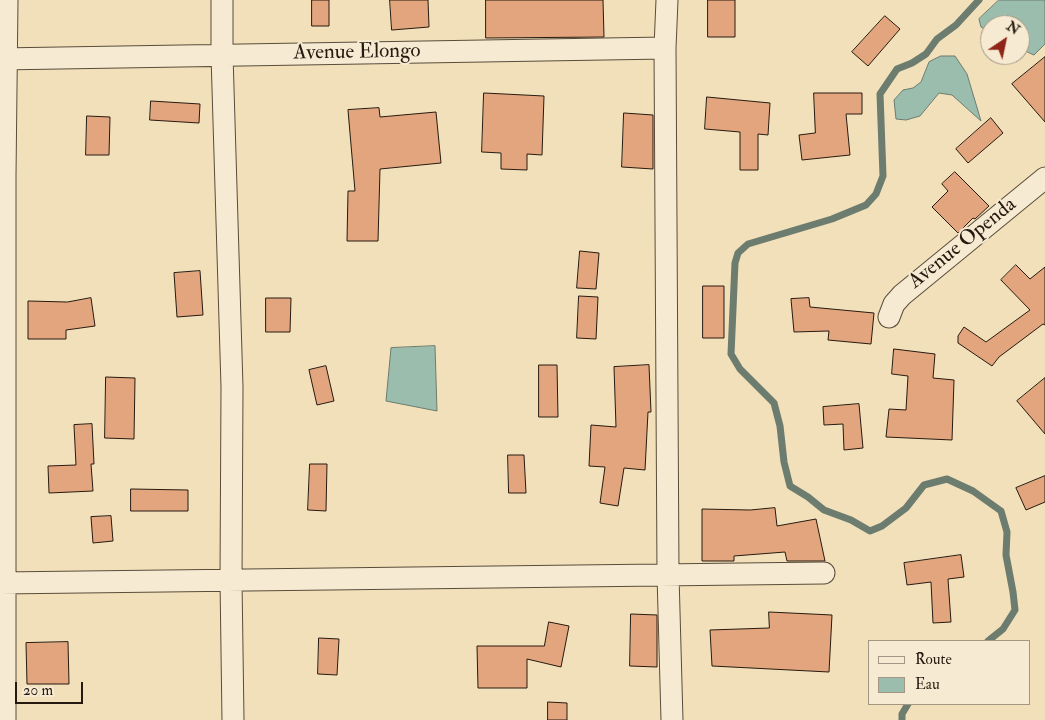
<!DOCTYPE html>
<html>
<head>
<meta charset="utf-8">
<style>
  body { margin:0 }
  #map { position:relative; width:1045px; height:720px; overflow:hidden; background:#f1e0ba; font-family:"IM FELL Double Pica",serif }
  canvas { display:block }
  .legend { position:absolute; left:868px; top:640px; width:162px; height:65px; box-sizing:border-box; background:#f6ebd2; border:1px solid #a39784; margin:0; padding:6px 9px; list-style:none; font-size:15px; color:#261a10 }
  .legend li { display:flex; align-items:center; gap:10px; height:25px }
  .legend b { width:25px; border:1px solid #a39784 }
  .north { position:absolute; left:980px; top:15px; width:50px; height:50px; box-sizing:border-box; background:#f6ebd2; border:1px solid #a39784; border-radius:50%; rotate:34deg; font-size:14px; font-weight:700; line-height:20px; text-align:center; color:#261a10 }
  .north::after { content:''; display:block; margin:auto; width:18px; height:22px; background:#8f2418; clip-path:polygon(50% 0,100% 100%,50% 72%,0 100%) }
  .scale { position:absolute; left:15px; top:682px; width:68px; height:22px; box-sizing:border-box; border:2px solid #261a10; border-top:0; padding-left:6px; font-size:15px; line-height:18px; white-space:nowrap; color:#261a10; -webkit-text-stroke:4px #f6ebd2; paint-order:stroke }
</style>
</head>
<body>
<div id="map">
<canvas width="1045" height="720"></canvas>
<ul class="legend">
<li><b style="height:6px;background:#f6ebd2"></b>Route</li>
<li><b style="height:14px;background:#9bbdae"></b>Eau</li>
</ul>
<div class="north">N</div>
<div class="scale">20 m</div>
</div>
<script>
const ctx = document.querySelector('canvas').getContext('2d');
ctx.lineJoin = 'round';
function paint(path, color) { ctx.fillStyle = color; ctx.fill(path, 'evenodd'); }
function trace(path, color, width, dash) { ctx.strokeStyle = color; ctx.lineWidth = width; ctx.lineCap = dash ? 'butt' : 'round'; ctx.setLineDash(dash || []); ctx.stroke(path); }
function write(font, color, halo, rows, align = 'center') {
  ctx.font = font + ' "IM FELL Double Pica",serif'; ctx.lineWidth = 4; ctx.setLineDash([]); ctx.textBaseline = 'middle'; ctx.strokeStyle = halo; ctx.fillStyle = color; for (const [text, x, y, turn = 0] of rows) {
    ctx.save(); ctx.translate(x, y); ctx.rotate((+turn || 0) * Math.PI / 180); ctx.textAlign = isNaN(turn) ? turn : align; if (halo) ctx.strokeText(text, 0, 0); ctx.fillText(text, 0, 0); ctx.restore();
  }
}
const water = new Path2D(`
  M999 0H1045V44L1034 55C1016 48 1020 42 1020 25H990V32L981 27 979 19Z
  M941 56H955L967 74 981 121 952 95 939 93 920 116 906 120 896 119 894 100 903 90 913 88 921 82 929 62Z
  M435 346 437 411 386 401 391 348Z`);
paint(water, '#9bbdae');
trace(water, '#6c7c6f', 1);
trace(new Path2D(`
  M979 0 956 25 937 39 926 54 912 63 897 69 880 94 883 176 876 194 866 205 832 219 748 244 738 253 735 263 731 354 740 369 774 403 780 426 784 462 790 486 808 497 824 510 851 520 870 531 882 526 906 508 924 485 947 479 973 491 1001 511 1007 532 1006 555 1013 592 1015 610 1003 629 988 641
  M902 720V714L908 704`), '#6c7c6f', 7);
const building = new Path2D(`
  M312 0H329V26H312Z
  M390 0H428L429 27 392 30Z
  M486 0H603L604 37 486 38Z
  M708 0H735V37H708Z
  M885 16 900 29 868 66 852 52Z
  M1045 57V122L1012 84Z
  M484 93 544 96 542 155 527 154V170L501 169V153L482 152Z
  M814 93H862V114H846L850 155 802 160 799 135 815 133Z
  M707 97 770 103 768 135 758 134V170H740V132L705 129Z
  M151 101 200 104 199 123 150 120Z
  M379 108 380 117 436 112 441 163 380 169 378 241H347L348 191H355L348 110Z
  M624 113 653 115V169L622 167Z
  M87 116 110 117 109 155H86Z
  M991 118 1003 133 968 163 956 149Z
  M955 172 989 206 975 219 973 218 958 233 932 207 948 191 942 184Z
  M580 251 599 253 596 289 577 288Z
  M1016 265 1030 279 1045 267V325L1043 324 999 357 992 366 958 343V336L964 327 986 342 1030 310 1001 280Z
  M200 271 203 315 177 317 174 273Z
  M703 286H724V338H703Z
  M579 296 598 297 596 339 577 338Z
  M91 298 95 326 66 330V339H28V301L67 302Z
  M266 298H291L290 332H266Z
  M809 298 810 307 874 313 871 344 828 340 829 331 794 332 791 299Z
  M894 349 935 354 933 378 954 380 952 440 886 437 889 409 906 410 908 376 892 374Z
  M539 365H557L558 417H539Z
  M649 365 651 412H648L645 470 624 468 618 506 600 503 605 467 589 466 591 425 616 427 614 367Z
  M326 366 334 401 317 405 309 370Z
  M106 377 135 378 134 439 105 438Z
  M1045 378V434L1017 401Z
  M859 404 863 448 844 450 843 424 824 425 823 407Z
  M92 424 94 464H91L93 491 49 493 48 466 76 465 74 425Z
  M508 455H524L526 493H509Z
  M310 464H327L326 511 308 510Z
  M1045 476V502L1026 510 1016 488Z
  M131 489 188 490V511H131Z
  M775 508 777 526 816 519 825 561H787L785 552 734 556V561H702V509L750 510Z
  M111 516 113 541 93 543 91 517Z
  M961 555 964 577 948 579 951 622 933 623 931 582 907 585 904 563Z
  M769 612 832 615 829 672 712 666 710 630 769 628Z
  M631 614 657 615V667L630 666Z
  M549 622 569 626 561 667 527 659V688H478L477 646H544Z
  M319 638 339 639 337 675 318 674Z
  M68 642 69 684H27L26 643Z
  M548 702 567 703V720H548Z`);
paint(building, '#e3a57d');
trace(building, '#261a10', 1);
const minor = new Path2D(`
  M222 0V55L232 387 231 580 233 720
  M665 48 668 575 672 720
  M0 59 665 48 667 0
  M889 317 894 304 902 295 1045 178
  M0 583 824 573
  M5 720V176L7 0`);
trace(minor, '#594c3a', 23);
trace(minor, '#f6ebd2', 21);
write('21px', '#261a10', '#f6ebd2', [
  ["Avenue Elongo",357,53,-1],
  ["Avenue Openda",963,244,-39]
]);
</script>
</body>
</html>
